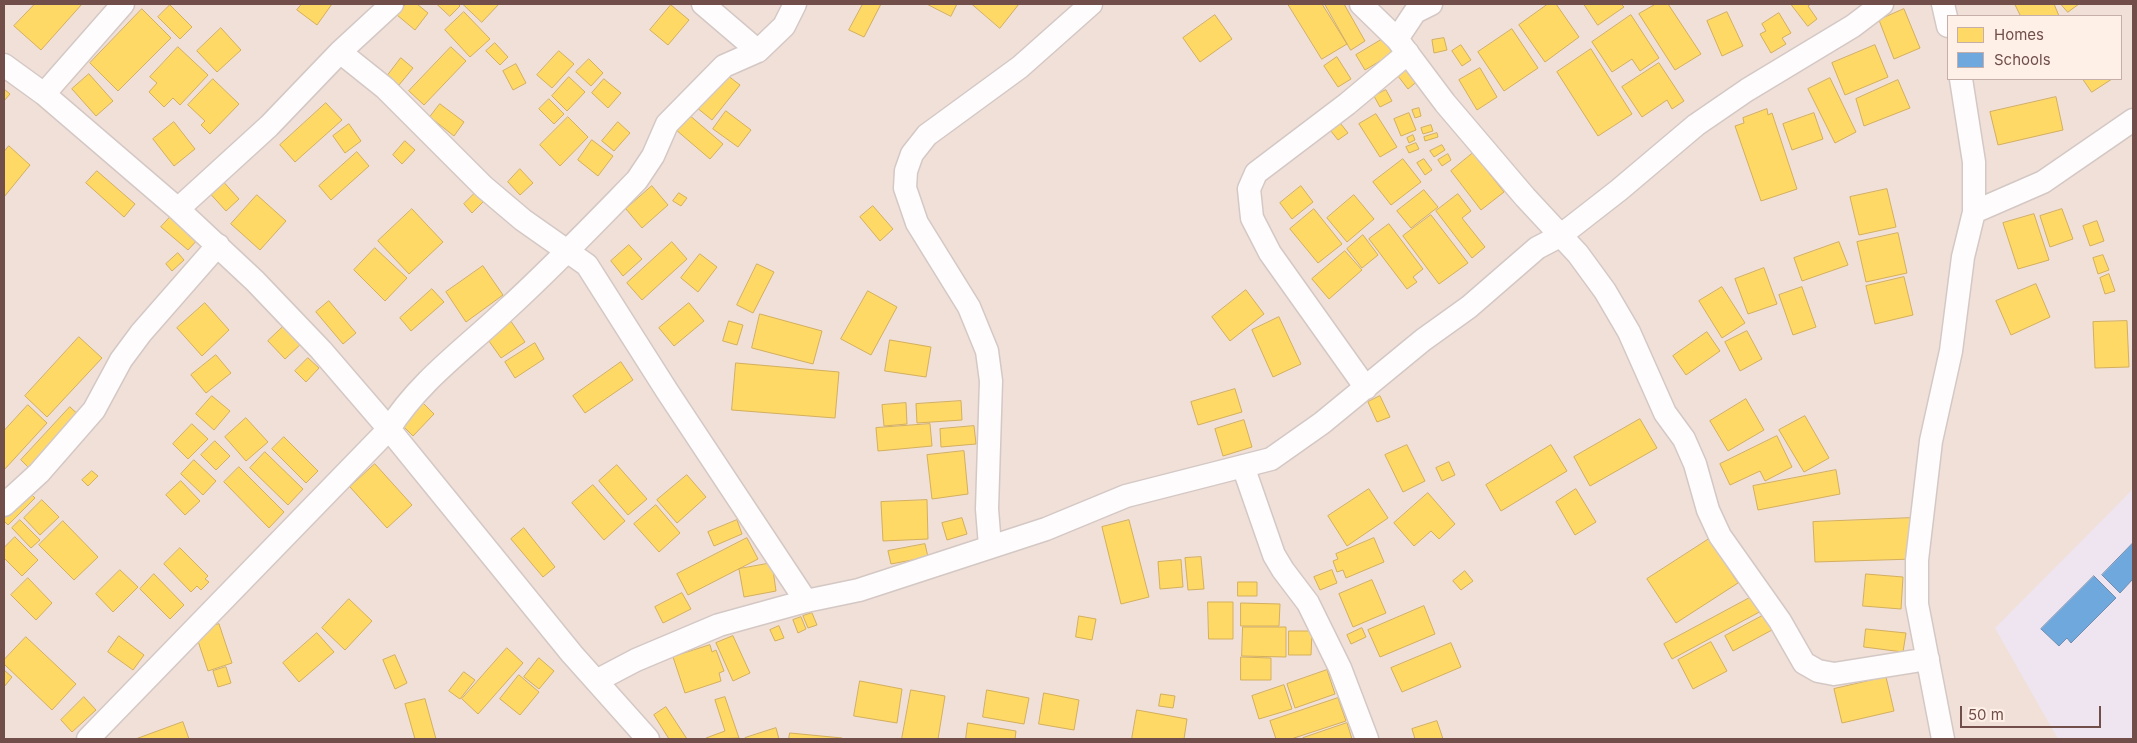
<!DOCTYPE html>
<html>
<head>
<meta charset="utf-8">
<style>
  body { margin:0 }
  #map { position:relative; width:2137px; height:743px; overflow:hidden; background:#f5ece8; font-family:Inter,sans-serif }
  canvas { display:block }
  .frame { position:absolute; inset:0; border:5px solid #714e49; pointer-events:none }
  .legend { position:absolute; left:1947px; top:15px; width:175px; height:65px; box-sizing:border-box; background:#fef0e7; border:1px solid #c6afa8; margin:0; padding:6px 9px; list-style:none; font-size:15px; color:#714e49 }
  .legend li { display:flex; align-items:center; gap:10px; height:25px }
  .legend b { width:25px; border:1px solid #c6afa8 }
  .scale { position:absolute; left:1960px; top:706px; width:141px; height:22px; box-sizing:border-box; border:2px solid #714e49; border-top:0; padding-left:6px; font-size:15px; line-height:18px; white-space:nowrap; color:#714e49; -webkit-text-stroke:4px #fef0e7; paint-order:stroke }
</style>
</head>
<body>
<div id="map">
<canvas width="2137" height="743"></canvas>
<div class="frame"></div>
<ul class="legend">
<li><b style="height:14px;background:#ffd966"></b>Homes</li>
<li><b style="height:14px;background:#6fa8dc"></b>Schools</li>
</ul>
<div class="scale">50 m</div>
</div>
<script>
const ctx = document.querySelector('canvas').getContext('2d');
ctx.lineJoin = 'round';
function paint(path, color) { ctx.fillStyle = color; ctx.fill(path, 'evenodd'); }
function trace(path, color, width, dash) { ctx.strokeStyle = color; ctx.lineWidth = width; ctx.lineCap = dash ? 'butt' : 'round'; ctx.setLineDash(dash || []); ctx.stroke(path); }
paint(new Path2D(`
  M4 4H2133V739H4ZM1948 16H2121V79H1948Z`), '#f0e0d8');
paint(new Path2D(`
  M2133 489V739H2058L1995 628Z`), '#eee5f0');
const homes = new Path2D(`
  M35 4H82L41 50 14 26Z
  M302 4H332L317 25 297 10Z
  M406 4H417L428 13 415 30 397 15Z
  M437 4H458L460 6 450 16Z
  M463 4H499L482 22Z
  M863 4H881L864 37 849 30Z
  M927 4H957L951 16Z
  M972 4H1019L1000 28Z
  M1288 4H1322L1347 44 1322 59Z
  M1325 4H1344L1365 41 1351 50Z
  M1548 4H1556L1579 37 1545 62 1519 25Z
  M1584 4H1621L1624 7 1598 25Z
  M1656 4H1668L1701 54 1675 70 1639 14Z
  M1791 4H1811L1808 6 1817 19 1808 26Z
  M2015 4H2054L2059 16H2021Z
  M2061 4H2079L2068 12Z
  M170 5 192 27 180 39 158 17Z
  M671 5 689 20 668 45 650 30Z
  M142 9 171 38 118 91 90 63Z
  M1904 9 1920 48 1894 59 1879 20Z
  M464 12 490 39 470 57 445 30Z
  M1727 12 1743 46 1722 56 1707 21Z
  M1779 13 1791 33 1782 38 1786 44 1771 53 1760 34 1766 31 1762 24Z
  M1215 15 1232 39 1200 62 1183 38Z
  M1631 15 1659 58 1640 71 1632 59 1612 72 1592 42Z
  M221 28 241 50 217 72 197 51Z
  M1512 29 1538 68 1504 91 1478 52Z
  M1386 37 1395 52 1365 70 1356 55Z
  M1444 38 1447 50 1434 53 1432 40Z
  M495 43 508 57 500 65 486 51Z
  M1461 45 1471 60 1462 66 1452 51Z
  M1875 45 1888 77 1845 95 1832 63Z
  M178 47 208 75 180 105 173 98 164 107 149 92 157 83 150 77Z
  M451 47 466 61 424 105 409 91Z
  M1591 49 1632 114 1598 136 1557 72Z
  M559 51 574 64 552 88 537 75Z
  M1337 57 1351 79 1338 87 1324 66Z
  M401 58 413 68 399 85 388 75Z
  M589 59 603 73 591 86 576 72Z
  M1659 63 1684 101 1672 109 1667 100 1642 117 1622 87Z
  M516 64 526 83 513 90 503 71Z
  M1411 66 1420 79 1408 89 1398 76Z
  M1480 68 1497 97 1477 110 1459 80Z
  M723 72 740 85 712 120 696 107Z
  M89 74 113 101 96 116 72 89Z
  M569 77 585 92 567 111 552 96Z
  M1830 78 1856 132 1835 143 1808 89Z
  M213 79 239 104 210 134 201 125 205 121 188 105Z
  M604 79 621 93 608 108 592 93Z
  M2083 79H2112L2092 92Z
  M1898 80 1910 108 1864 126 1856 99Z
  M4 89 10 94 4 101Z
  M1386 90 1392 101 1380 107 1374 96Z
  M2056 97 2063 130 1998 145 1990 112Z
  M549 99 564 114 554 124 539 109Z
  M326 103 342 120 295 162 280 145Z
  M440 104 464 122 454 136 430 117Z
  M1419 108 1421 116 1415 118 1412 110Z
  M1767 109 1768 115 1772 113 1797 189 1761 201 1735 126 1744 123 1743 118Z
  M726 111 751 130 738 147 713 129Z
  M1409 113 1416 130 1401 136 1394 119Z
  M1814 113 1823 139 1792 150 1783 124Z
  M688 114 723 144 710 159 675 129Z
  M1376 114 1397 147 1380 157 1359 124Z
  M568 117 588 137 560 166 540 145Z
  M1337 119 1348 133 1338 140 1327 126Z
  M174 122 195 149 174 166 153 139Z
  M618 122 630 133 614 151 602 141Z
  M349 124 361 141 345 153 333 136Z
  M1431 125 1433 131 1423 134 1421 128Z
  M1437 133 1438 137 1425 141 1424 137Z
  M1413 135 1415 140 1409 143 1407 138Z
  M592 140 613 156 598 176 578 160Z
  M405 141 415 150 402 164 393 155Z
  M1416 143 1419 149 1409 153 1406 147Z
  M1442 145 1445 150 1434 157 1430 151Z
  M9 146 30 165 4 197V152Z
  M357 152 369 166 331 200 319 186Z
  M1473 153 1504 192 1481 210 1451 171Z
  M1448 154 1451 160 1442 166 1438 160Z
  M1403 159 1421 182 1391 205 1373 182Z
  M1424 159 1432 170 1425 175 1417 163Z
  M520 169 533 183 520 195 508 182Z
  M97 171 135 204 124 217 86 183Z
  M219 177 239 199 226 211 206 189Z
  M652 186 668 205 642 228 626 209Z
  M1301 186 1313 202 1292 219 1280 203Z
  M1887 189 1896 227 1859 235 1850 197Z
  M1424 190 1438 207 1411 228 1397 211Z
  M475 193 483 202 472 213 464 204Z
  M679 193 687 198 681 206 673 201Z
  M1458 194 1471 211 1462 218 1485 247 1472 258 1436 211Z
  M257 195 286 221 260 250 231 224Z
  M1354 195 1374 219 1347 242 1327 218Z
  M873 206 893 229 880 241 860 217Z
  M412 209 443 242 409 274 378 241Z
  M1314 209 1342 244 1318 263 1290 229Z
  M2062 209 2073 239 2050 247 2040 216Z
  M173 214 199 238 188 250 161 227Z
  M2034 214 2049 260 2018 269 2003 223Z
  M1431 215 1468 263 1439 284 1403 236Z
  M2097 221 2104 241 2090 246 2083 226Z
  M1389 224 1423 269 1413 277 1417 282 1407 289 1369 239Z
  M1898 233 1907 273 1866 282 1857 242Z
  M1363 235 1378 255 1362 268 1347 249Z
  M672 242 687 259 642 300 627 283Z
  M1839 242 1848 265 1802 281 1794 258Z
  M629 245 642 259 623 276 611 261Z
  M375 248 407 278 385 301 354 270Z
  M1345 251 1362 270 1329 299 1312 279Z
  M178 253 184 260 172 271 166 264Z
  M700 254 717 267 698 292 681 278Z
  M2103 255 2109 270 2098 274 2093 258Z
  M757 264 774 272 753 313 737 305Z
  M483 266 503 295 466 322 446 292Z
  M1764 268 1777 304 1748 314 1735 279Z
  M2109 274 2115 291 2105 294 2100 278Z
  M1904 277 1913 315 1875 324 1866 286Z
  M2036 284 2050 317 2011 335 1996 301Z
  M1722 287 1745 323 1722 338 1699 301Z
  M1802 287 1816 327 1793 335 1779 295Z
  M432 289 444 302 411 331 400 318Z
  M1246 290 1264 314 1230 341 1212 317Z
  M868 291 897 307 871 355 841 339Z
  M329 301 356 333 343 344 316 312Z
  M205 303 229 330 202 356 177 328Z
  M689 303 704 321 674 346 659 328Z
  M760 314 822 331 813 364 752 348Z
  M508 317 525 342 501 358 484 334Z
  M1279 317 1301 364 1273 377 1252 330Z
  M729 321 743 325 737 345 723 341Z
  M2127 321 2129 367 2095 368 2093 322Z
  M286 324 303 342 285 359 268 341Z
  M1747 331 1762 359 1740 371 1725 342Z
  M1707 332 1720 351 1686 375 1673 356Z
  M79 337 102 358 47 417 25 396Z
  M890 340 931 347 926 377 885 371Z
  M535 343 544 359 515 378 505 362Z
  M216 355 231 373 206 393 191 375Z
  M308 358 319 368 306 382 295 371Z
  M621 362 633 380 585 413 573 396Z
  M736 363 839 372 835 418 732 410Z
  M1235 389 1242 412 1198 425 1191 402Z
  M212 396 230 411 214 430 196 414Z
  M1380 396 1390 417 1377 422 1368 402Z
  M419 399 434 414 413 436 398 421Z
  M1746 399 1764 430 1728 451 1710 421Z
  M961 401 962 420 917 423 916 404Z
  M906 403 907 424 884 426 882 405Z
  M28 405 47 423 4 470V431Z
  M70 407 83 419 33 472 21 460Z
  M1805 416 1829 458 1804 472 1779 430Z
  M246 418 268 442 246 461 225 437Z
  M1640 419 1657 448 1590 486 1574 457Z
  M1244 420 1252 447 1223 456 1215 429Z
  M192 424 208 439 188 459 173 444Z
  M930 424 932 446 878 451 876 428Z
  M974 426 976 444 941 447 940 429Z
  M1777 436 1792 467 1765 481 1760 471 1730 485 1720 464Z
  M284 437 318 471 306 483 272 449Z
  M215 441 230 456 216 470 201 455Z
  M1407 445 1425 481 1403 492 1385 455Z
  M1551 445 1567 471 1501 511 1486 485Z
  M964 451 968 494 932 499 927 455Z
  M265 452 303 489 288 505 250 468Z
  M194 460 216 481 203 495 181 474Z
  M1449 462 1455 475 1442 481 1436 468Z
  M375 464 412 505 387 528 350 487Z
  M617 465 647 499 628 515 599 481Z
  M239 467 284 512 269 528 224 482Z
  M1836 470 1840 494 1758 510 1753 486Z
  M92 471 98 476 88 486 82 480Z
  M687 475 706 497 677 523 657 500Z
  M181 481 200 501 185 515 166 495Z
  M593 485 625 521 604 540 572 503Z
  M1369 489 1388 518 1347 546 1328 516Z
  M1576 489 1596 522 1575 535 1556 502Z
  M28 491 35 498 8 525 4 521V515Z
  M1428 493 1455 524 1439 539 1431 531 1414 546 1394 523Z
  M42 500 59 517 40 535 24 518Z
  M927 500 928 539 883 541 881 502Z
  M656 505 680 533 659 552 634 524Z
  M962 518 967 534 947 540 942 523Z
  M1912 518 1914 559 1815 562 1813 522Z
  M20 520 40 540 31 548 12 528Z
  M737 520 742 534 714 546 708 532Z
  M1129 520 1149 597 1121 604 1102 527Z
  M63 521 98 557 74 580 39 545Z
  M524 528 555 567 543 577 511 539Z
  M15 537 38 560 22 576 4 558V548Z
  M747 538 758 559 688 595 677 574Z
  M1374 538 1384 562 1346 578 1343 570 1337 572 1333 561 1338 559 1336 554Z
  M1709 539 1738 583 1676 623 1647 579Z
  M925 544 928 557 891 564 888 551Z
  M180 548 208 576 205 579 209 582 201 590 197 586 191 592 164 564Z
  M1201 557 1204 589 1188 590 1185 558Z
  M1181 560 1183 587 1160 589 1158 562Z
  M772 563 776 591 744 597 739 569Z
  M120 570 138 587 113 612 96 594Z
  M1332 570 1337 583 1320 590 1314 577Z
  M1465 571 1473 581 1461 590 1453 581Z
  M154 574 184 605 170 619 140 589Z
  M1866 574 1903 577 1901 609 1863 606Z
  M28 578 52 603 36 620 11 595Z
  M1372 580 1386 613 1353 627 1339 594Z
  M1238 582H1257V596H1238Z
  M682 593 691 609 663 623 655 607Z
  M1757 594 1765 609 1672 659 1664 644Z
  M349 599 372 621 345 650 322 628Z
  M1208 602H1233V639H1209Z
  M1241 603 1280 604 1279 626H1241Z
  M1424 606 1435 634 1380 657 1368 630Z
  M812 613 817 625 808 628 803 616Z
  M1764 615 1772 630 1733 651 1725 636Z
  M1079 616 1096 619 1092 640 1076 637Z
  M801 617 806 629 798 633 793 620Z
  M219 624 232 663 208 671 195 632Z
  M779 626 784 638 775 641 770 630Z
  M1243 627H1286V657L1242 656Z
  M1362 628 1366 637 1351 644 1347 635Z
  M1866 629 1906 633 1903 652 1864 647Z
  M1289 631H1312L1311 655H1289Z
  M317 633 334 652 299 682 283 663Z
  M119 636 144 655 133 670 108 652Z
  M733 636 750 673 733 681 716 643Z
  M26 637 76 684 52 710 4 664V660Z
  M1711 642 1727 671 1693 689 1678 660Z
  M1451 643 1461 667 1402 692 1391 668Z
  M710 645 712 652 716 650 724 671 719 673 721 681 685 693 673 657Z
  M507 648 523 663 478 714 462 699Z
  M395 655 407 683 395 689 383 660Z
  M1241 657 1271 658V680H1241Z
  M539 658 554 671 539 689 524 677Z
  M226 667 231 683 218 687 213 671Z
  M4 670 12 677 4 687Z
  M1327 670 1335 694 1295 708 1287 684Z
  M464 672 475 680 460 699 449 691Z
  M519 675 539 692 520 715 500 699Z
  M1886 677 1894 711 1842 723 1834 689Z
  M860 681 902 689 897 723 854 716Z
  M1284 685 1292 709 1259 719 1252 696Z
  M911 690 945 696 938 739H902Z
  M987 690 1029 698 1024 724 983 717Z
  M1044 693 1079 700 1074 730 1039 724Z
  M1161 694 1175 696 1173 708 1159 706Z
  M84 697 96 710 72 732 61 720Z
  M725 697 739 738 707 739 706 738 725 731 715 700Z
  M1338 698 1346 721 1291 739H1276L1270 721Z
  M425 699 436 739H415L405 704Z
  M666 707 687 739H669L654 715Z
  M1137 710 1187 719 1184 739H1132Z
  M1437 721 1443 739H1415L1412 729Z
  M183 722 189 739H136Z
  M968 723 1016 731 1015 739H966Z
  M1347 723 1352 739H1303V738Z
  M776 728 779 739H745V738Z
  M790 733 842 738V739H789Z`);
paint(homes, '#ffd966');
trace(homes, '#d4af5d', 1);
const schools = new Path2D(`
  M2133 543V579L2120 593 2102 575Z
  M2094 576 2116 598 2071 643 2067 638 2059 646 2041 629Z`);
paint(schools, '#6fa8dc');
trace(schools, '#708db0', 1);
const street = new Path2D(`
  M703 4 758 51
  M1361 4 1397 39 1445 103 1525 197 1578 254 1605 291 1629 332 1665 413 1684 439 1695 464 1708 510 1720 536 1780 621 1804 663 1818 671 1834 674 1928 659
  M1943 4 1948 26
  M1397 39 1415 12 1431 4
  M340 52 385 88 484 187 523 220 587 265 667 391 806 601
  M4 65 44 94 178 209 255 281 321 350 389 429 572 654 648 739
  M44 94 123 4
  M178 209 269 126 340 52 392 4
  M1974 212 2043 182 2133 120
  M1366 388 1270 253 1252 218 1249 189 1256 173 1347 104 1408 53
  M1243 466 1274 555 1283 570 1308 603 1340 668 1367 739
  M4 505 39 473 94 410 121 360 141 333 218 245
  M990 546 987 509 991 381 987 351 969 307 917 223 905 188 906 171 912 154 927 135 1020 67 1091 4
  M596 681 636 660 719 625 806 601 859 590 1046 529 1126 496 1271 459 1322 423 1423 340 1469 307 1537 248 1560 236 1619 190 1696 125 1747 90 1853 26 1882 4
  M88 739 389 429C419 381 466 348 507 309 552 268 594 224 637 180L653 156 667 124 724 66 758 51 784 26 795 4
  M1943 739 1917 604V560L1931 441 1951 351 1963 257 1974 212V162L1961 79`);
trace(street, '#d4c8c5', 25);
trace(street, '#fefcfc', 22);
</script>
</body>
</html>
